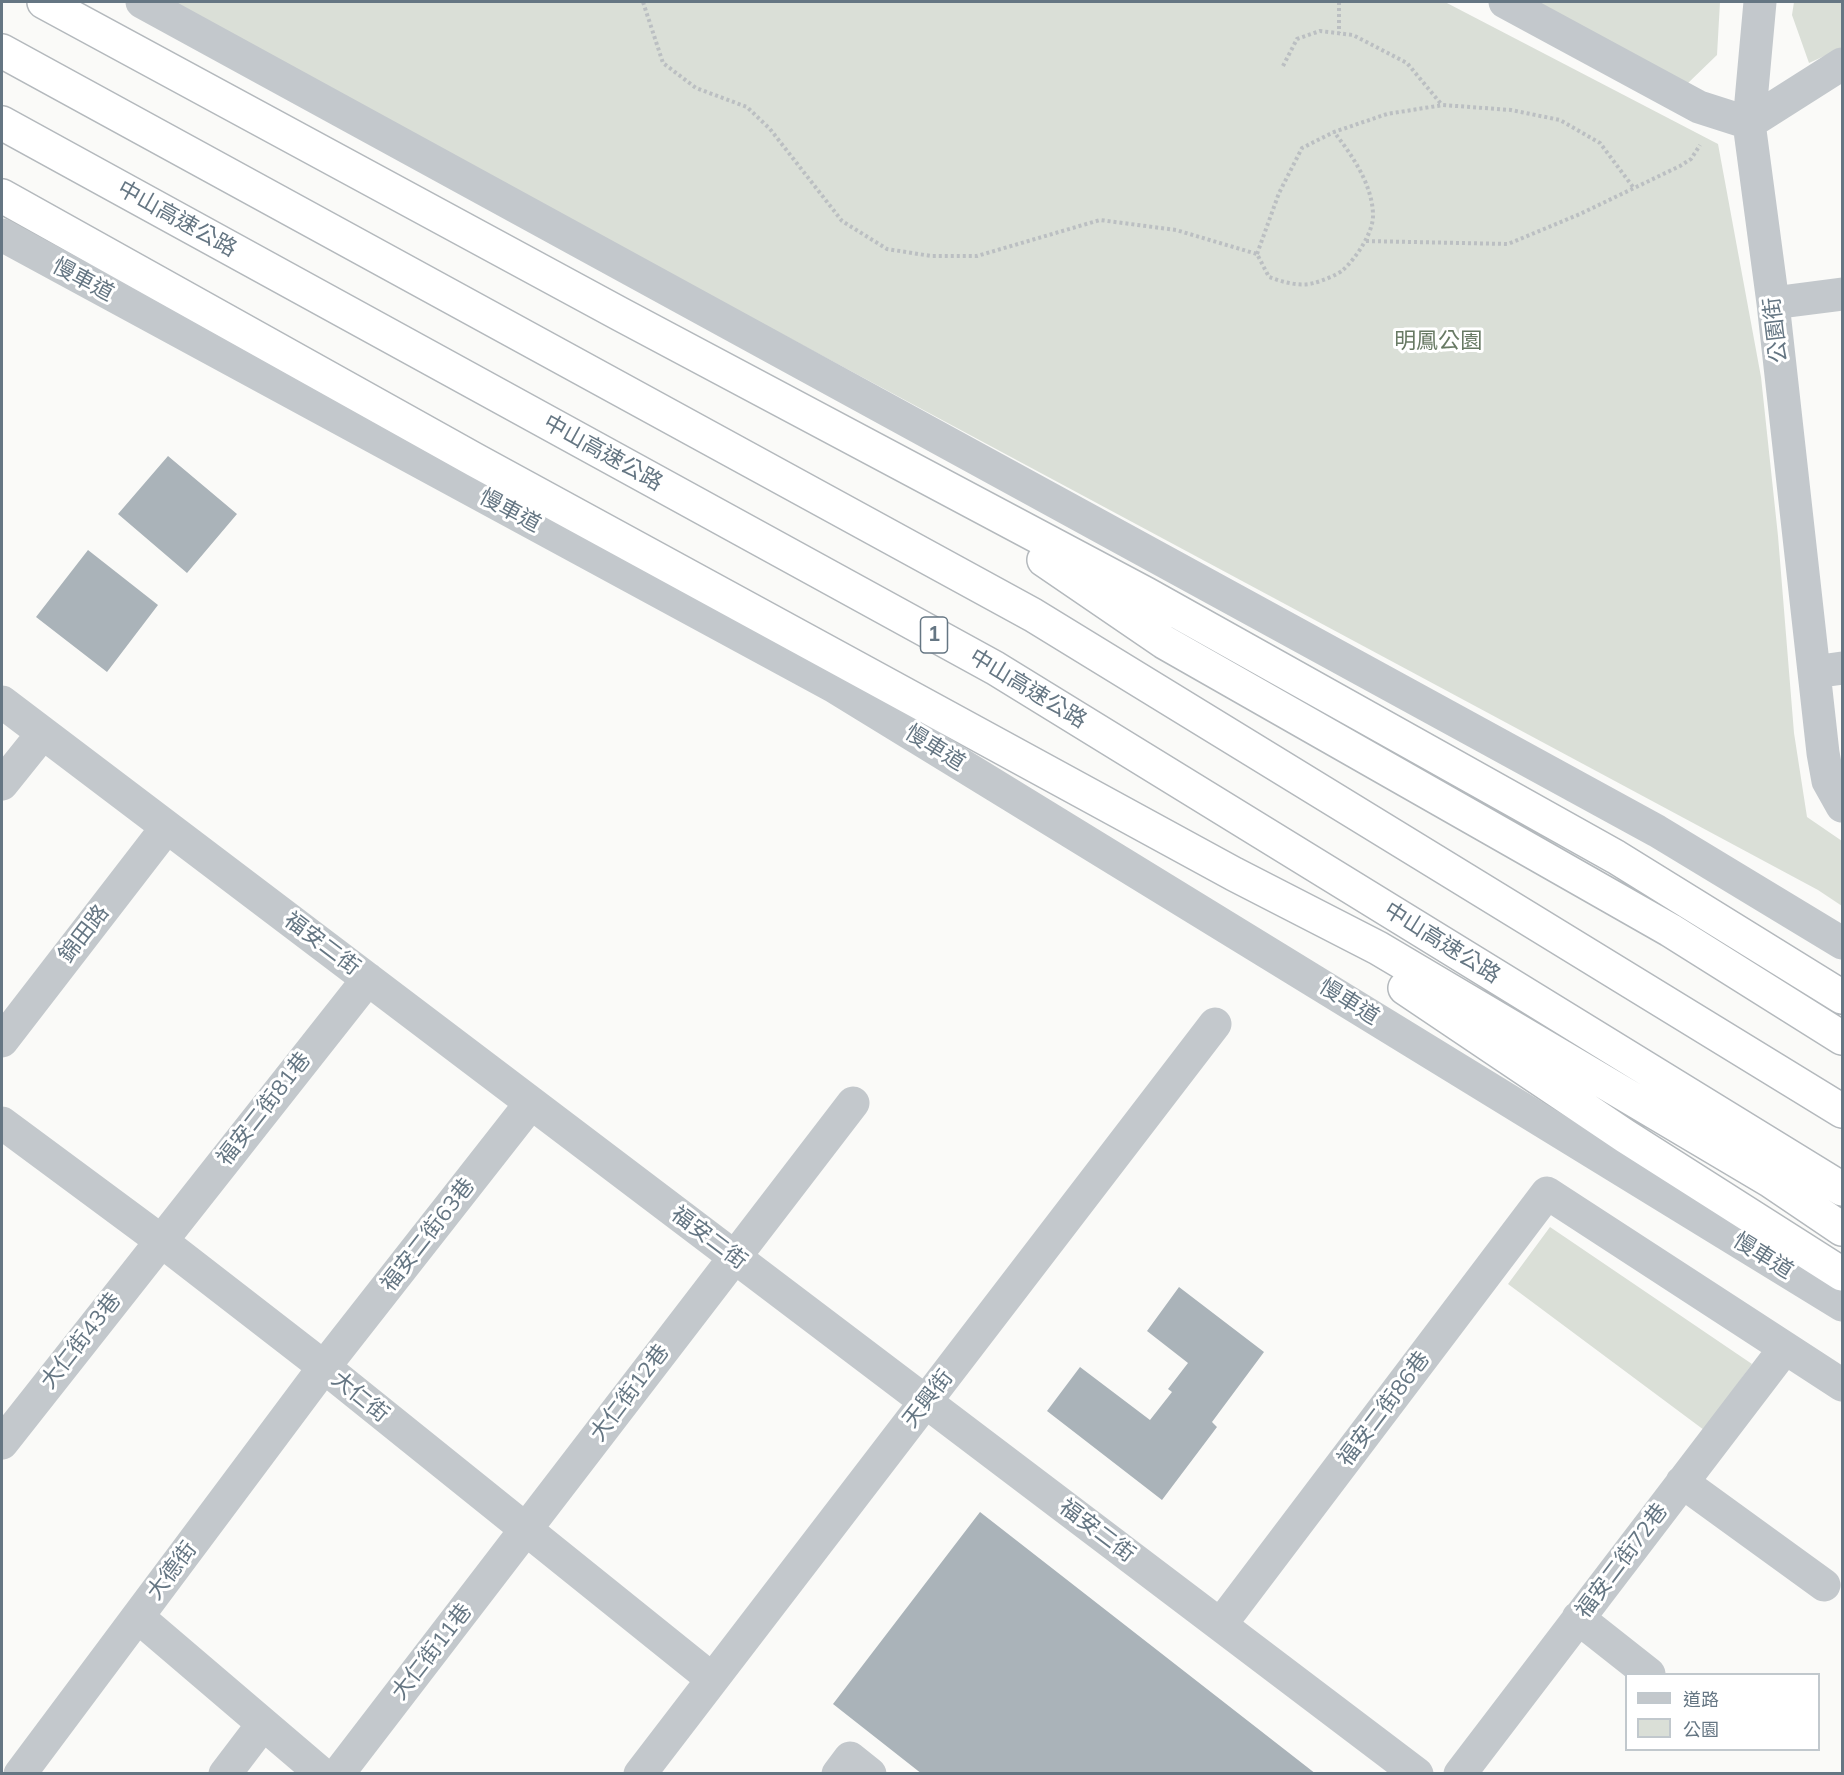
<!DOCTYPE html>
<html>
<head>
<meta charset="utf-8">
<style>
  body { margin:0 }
  #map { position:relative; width:1844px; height:1775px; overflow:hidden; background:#fafaf8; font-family:Mulish,"Noto Sans TC",sans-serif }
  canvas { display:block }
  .frame { position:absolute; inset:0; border:3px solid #657683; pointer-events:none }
  .legend { position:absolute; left:1625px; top:1673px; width:195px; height:78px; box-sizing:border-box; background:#fff; border:2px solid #c1c8cd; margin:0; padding:8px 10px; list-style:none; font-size:18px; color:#657683 }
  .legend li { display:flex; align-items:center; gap:12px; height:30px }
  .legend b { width:30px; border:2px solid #c1c8cd }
</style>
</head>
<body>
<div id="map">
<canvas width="1844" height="1775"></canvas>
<div class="frame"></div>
<ul class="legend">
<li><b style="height:8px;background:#c3c8cc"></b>道路</li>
<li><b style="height:16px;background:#dadfd7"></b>公園</li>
</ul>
</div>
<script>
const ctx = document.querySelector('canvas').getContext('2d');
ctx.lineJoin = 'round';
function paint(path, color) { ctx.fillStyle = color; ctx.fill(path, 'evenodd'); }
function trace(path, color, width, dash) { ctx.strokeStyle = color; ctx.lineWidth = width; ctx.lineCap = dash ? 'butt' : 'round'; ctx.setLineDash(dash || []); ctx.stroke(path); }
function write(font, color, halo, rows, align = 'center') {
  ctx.font = font + ' Mulish,"Noto Sans TC",sans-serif'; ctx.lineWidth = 6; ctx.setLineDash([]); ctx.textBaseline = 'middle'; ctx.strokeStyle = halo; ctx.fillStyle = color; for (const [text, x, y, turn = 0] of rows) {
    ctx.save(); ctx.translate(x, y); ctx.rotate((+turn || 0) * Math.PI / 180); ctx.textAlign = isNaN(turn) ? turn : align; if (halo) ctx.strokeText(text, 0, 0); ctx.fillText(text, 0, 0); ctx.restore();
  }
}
paint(new Path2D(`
  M163 2H1445L1718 144 1761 377 1778 536 1794 733 1807 817 1842 841V906L1818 890Z
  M1536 2H1720L1717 55 1687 84Z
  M1794 2H1842V48L1809 63 1792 15Z
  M1550 1227 1752 1364 1704 1430 1508 1284Z`), '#dadfd7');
paint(new Path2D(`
  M168 456 237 514 187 573 118 514Z
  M88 550 158 605 107 672 36 617Z
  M1179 1287 1264 1352 1212 1422 1217 1427 1162 1500 1047 1411 1080 1367 1150 1420 1172 1392 1168 1389 1188 1363 1147 1331Z
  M980 1512 1316 1774H922L833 1704Z`), '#aab3b9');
const highway = new Path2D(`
  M44 2 620 314 1146 594 1616 857 1842 997
  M2 51 1033 615 1842 1111
  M2 123 995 668 1842 1189
  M2 196 475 460 1234 874 1378 948 1771 1181 1842 1229
  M1044 560 1164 642 1670 930 1842 1038
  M1405 988 1625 1136 1842 1274`);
trace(highway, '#b4b9bd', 36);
trace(new Path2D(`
  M643 2 663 63 696 88 747 107 770 129 842 221 887 249 931 256H977L1100 220 1176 230 1257 254 1269 277C1283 282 1299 287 1314 283 1322 281 1337 275 1343 270 1356 258 1374 232 1373 214 1372 184 1352 155 1334 132
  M1339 2V33
  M1283 66 1297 39 1320 31 1353 35 1407 63 1442 105
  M1366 241 1508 244 1580 214 1680 166 1691 159 1700 145
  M1257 254 1279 193 1302 148 1334 132 1387 114 1443 105 1511 110 1560 120 1600 143 1633 187`), '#bbbfc2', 4, [3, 3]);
trace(new Path2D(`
  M142 2 1657 831 1842 943
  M1505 2 1699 107 1749 123 1773 303 1823 753 1828 781 1842 806
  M1749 123 1760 2
  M1749 123 1842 64
  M2 235 833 686 1842 1305
  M1773 303 1842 294
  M1814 672 1842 668
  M2 702 1417 1774
  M2 784 43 733
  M2 1041 167 827
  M2 1123 160 1240 324 1367 712 1679
  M2 1443 368 979
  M1682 1482 1824 1585
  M138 1617 322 1774
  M1578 1618 1649 1674
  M1221 1624 1547 1193 1842 1385
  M20 1774 324 1367 531 1103
  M225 1774 263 1724
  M338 1774 853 1103
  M640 1774 1215 1024
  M838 1774 850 1758 870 1774
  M1460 1774 1785 1348`), '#c3c8cc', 33);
trace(highway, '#fff', 33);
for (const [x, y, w] of [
  [934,635,27]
]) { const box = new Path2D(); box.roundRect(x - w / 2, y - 18, w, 36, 4.5); ctx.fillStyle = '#fff'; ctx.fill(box); trace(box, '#657683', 1.5); }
write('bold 21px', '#657683', null, [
  ["1",934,635]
]);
write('22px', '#657683', '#fff', [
  ["中山高速公路",177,219,29],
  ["慢車道",83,280,28],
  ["公園街",1776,330,-97],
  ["中山高速公路",603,453,29],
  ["慢車道",510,511,28],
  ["中山高速公路",1028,689,31],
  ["慢車道",935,748,32],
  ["錦田路",84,934,-52],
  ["中山高速公路",1442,943,32],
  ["福安二街",322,944,37],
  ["慢車道",1349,1002,32],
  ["福安二街81巷",264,1109,-52],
  ["福安二街63巷",428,1235,-52],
  ["福安二街",709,1238,37],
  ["慢車道",1763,1256,32],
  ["大仁街43巷",81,1341,-52],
  ["大仁街12巷",630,1393,-53],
  ["大仁街",360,1397,39],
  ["天興街",928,1399,-52],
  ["福安二街86巷",1384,1409,-53],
  ["福安二街",1097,1531,37],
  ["福安二街72巷",1622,1561,-53],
  ["大德街",172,1571,-53],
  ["大仁街11巷",432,1652,-52]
]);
write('22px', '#687a64', '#fff', [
  ["明鳳公園",1438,341]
]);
</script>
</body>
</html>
